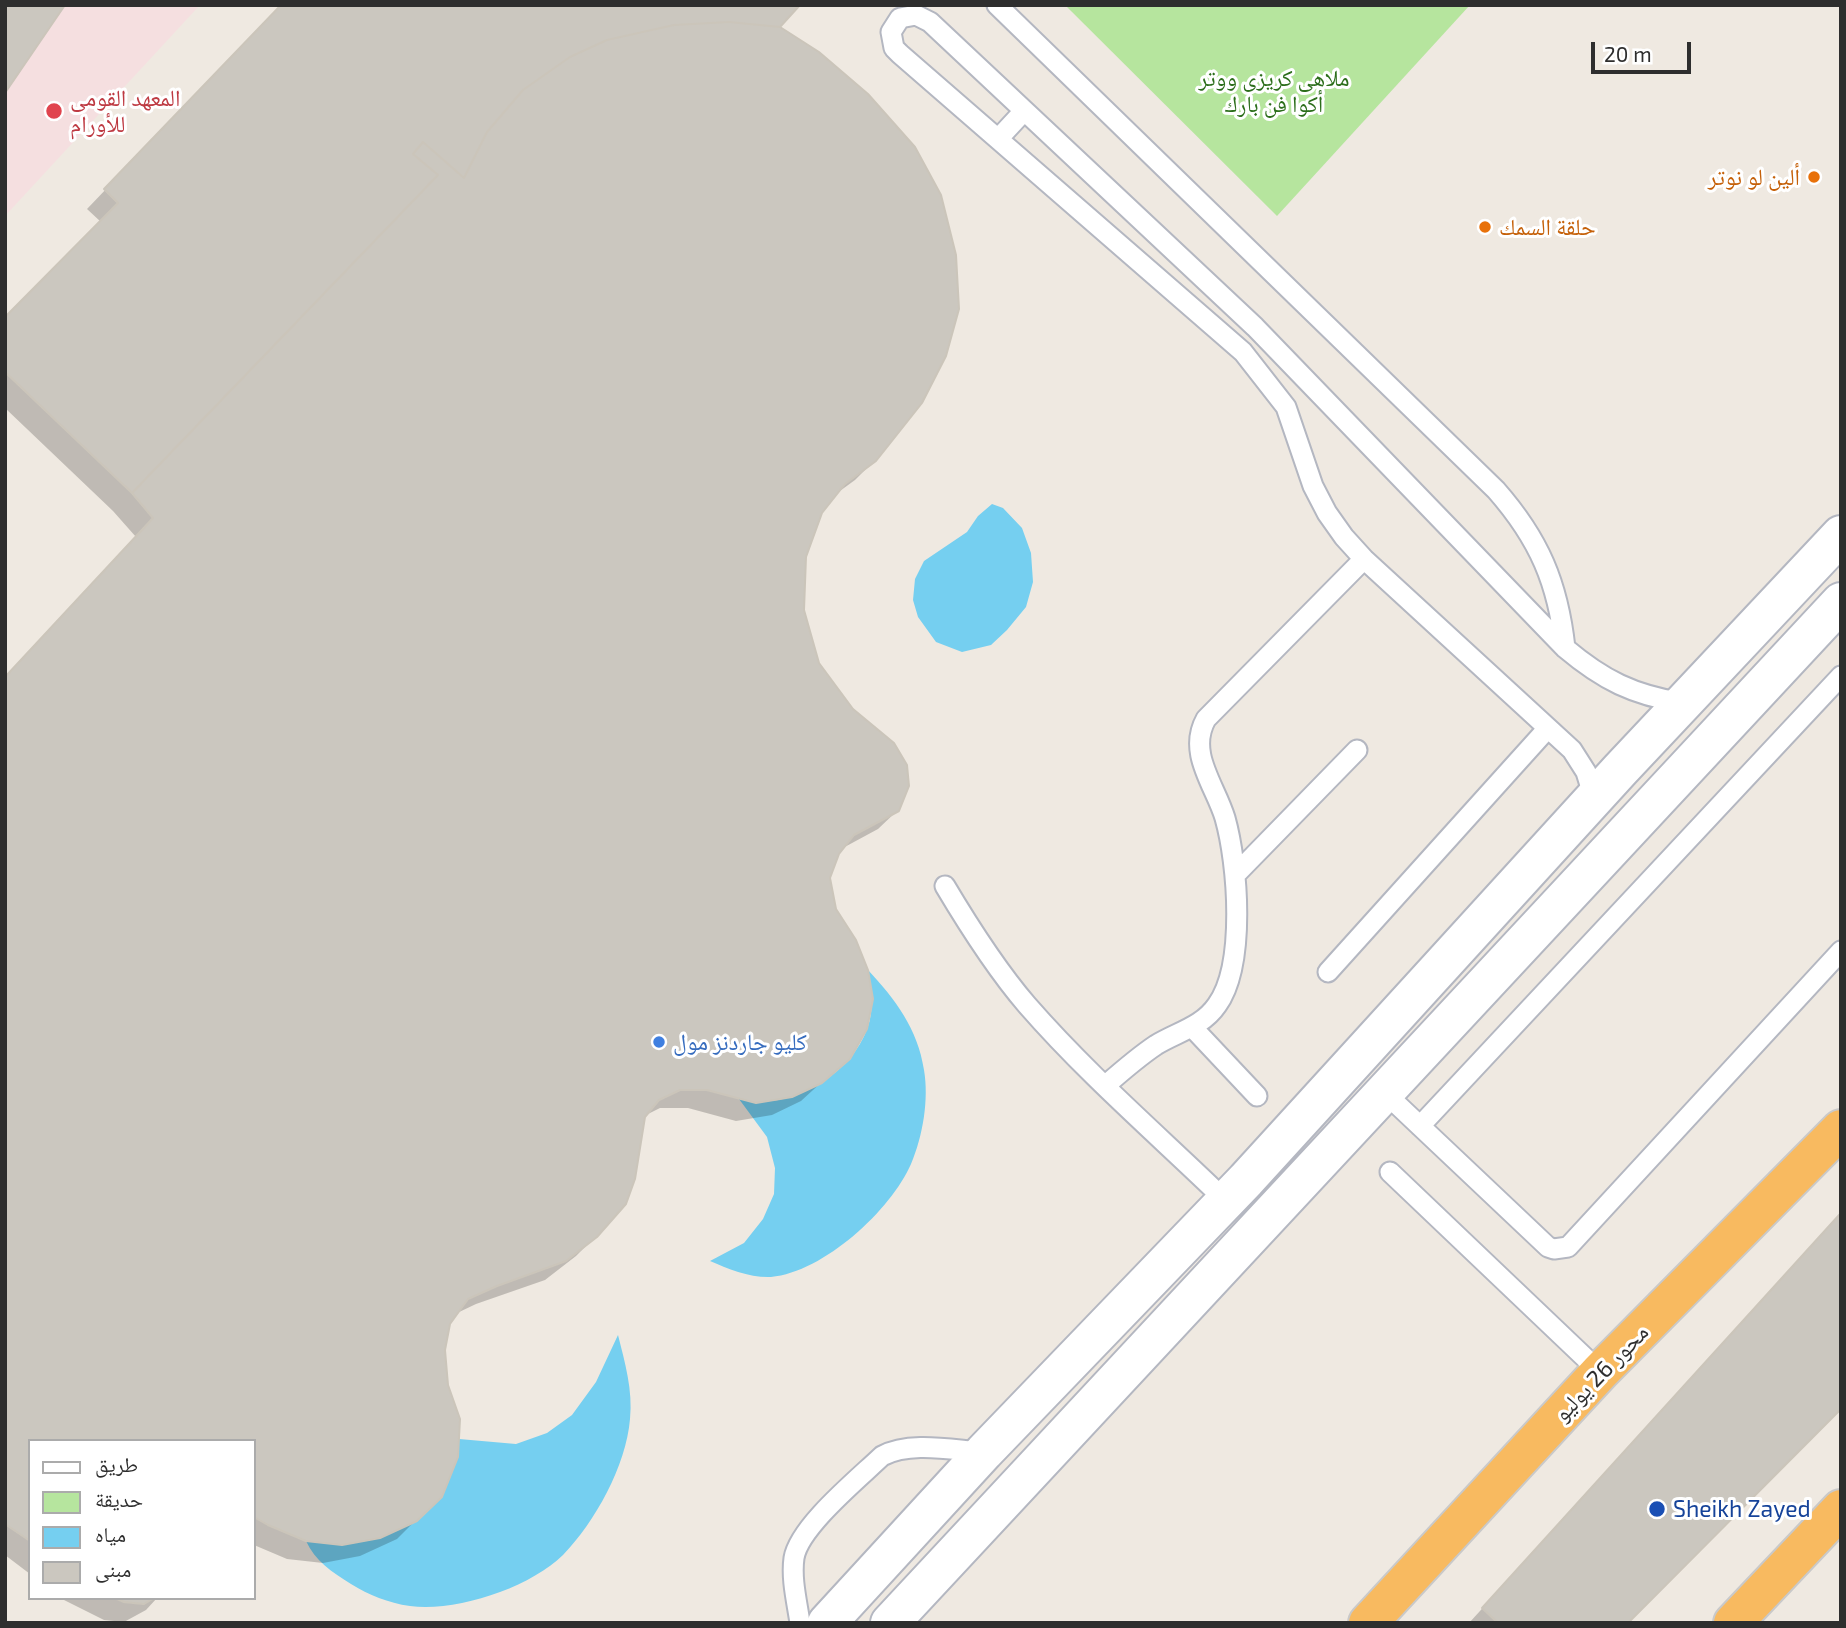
<!DOCTYPE html>
<html>
<head>
<meta charset="utf-8">
<style>
  body { margin:0 }
  #map { position:relative; width:1846px; height:1628px; overflow:hidden; background:#efe9e1; font-family:"Exo 2","Noto Naskh Arabic",sans-serif }
  canvas { display:block }
  .frame { position:absolute; inset:0; border:7px solid #2e2e2e; pointer-events:none }
  .legend { position:absolute; left:28px; top:1439px; width:228px; height:161px; box-sizing:border-box; background:#fff; border:2px solid #ababab; margin:0; padding:9px 12px; list-style:none; font-size:21px; color:#2e2e2e }
  .legend li { display:flex; align-items:center; gap:14px; height:35px }
  .legend b { width:35px; border:2px solid #ababab }
  .scale { position:absolute; left:1591px; top:42px; width:100px; height:32px; box-sizing:border-box; border:4px solid #2e2e2e; border-top:0; padding-left:9px; font-size:21px; line-height:24px; white-space:nowrap; color:#2e2e2e; -webkit-text-stroke:5px #fff; paint-order:stroke }
</style>
</head>
<body>
<div id="map">
<canvas width="1846" height="1628"></canvas>
<div class="frame"></div>
<ul class="legend">
<li><b style="height:9px;background:#fff"></b>طريق</li>
<li><b style="height:19px;background:#b6e59e"></b>حديقة</li>
<li><b style="height:19px;background:#75cff0"></b>مياه</li>
<li><b style="height:19px;background:#cbc7bf"></b>مبنى</li>
</ul>
<div class="scale">20 m</div>
</div>
<script>
const ctx = document.querySelector('canvas').getContext('2d');
ctx.lineJoin = 'round';
function paint(path, color) { ctx.fillStyle = color; ctx.fill(path, 'evenodd'); }
function trace(path, color, width, dash) { ctx.strokeStyle = color; ctx.lineWidth = width; ctx.lineCap = dash ? 'butt' : 'round'; ctx.setLineDash(dash || []); ctx.stroke(path); }
function write(font, color, halo, rows, align = 'center') {
  ctx.font = font + ' "Exo 2","Noto Naskh Arabic",sans-serif'; ctx.lineWidth = 6; ctx.setLineDash([]); ctx.textBaseline = 'middle'; ctx.strokeStyle = halo; ctx.fillStyle = color; for (const [text, x, y, turn = 0] of rows) {
    ctx.save(); ctx.translate(x, y); ctx.rotate((+turn || 0) * Math.PI / 180); ctx.textAlign = isNaN(turn) ? turn : align; if (halo) ctx.strokeText(text, 0, 0); ctx.fillText(text, 0, 0); ctx.restore();
  }
}
paint(new Path2D(`
  M5 5H200L5 216Z`), '#f5dfe0');
paint(new Path2D(`
  M1065 5H1470L1277 216Z`), '#b6e59e');
paint(new Path2D(`
  M992 504 1003 508 1022 528 1031 553 1033 582 1026 607 1007 630 991 645 962 652 936 642 918 617 913 600 915 579 924 561 967 532 978 516Z
  M868 970C895 999 918 1029 924 1070 929 1099 923 1136 911 1164 891 1210 824 1272 771 1277 751 1278 728 1269 710 1261L744 1243 763 1219 774 1194 775 1168 767 1137 739 1099C788 1112 850 1076 867 1029 875 1009 871 989 868 970Z
  M618 1335C625 1363 633 1390 630 1419 626 1466 595 1522 563 1555 529 1588 457 1612 410 1606 388 1603 369 1595 351 1584 332 1572 315 1561 306 1541L342 1545 380 1538 417 1521 442 1497 459 1439 516 1444 547 1433 572 1415 596 1382Z`), '#75cff0');
paint(new Path2D(`
  M282 5 777 28 875 460 855 480 833 496 820 512 804 557 802 610 817 664 898 810 878 829 841 849 828 878 848 1058 801 1101 772 1115 736 1121 688 1108H660L644 1116 596 1236 576 1256 545 1280 476 1304 455 1314 449 1323 444 1350 440 1496 397 1539 360 1556 323 1563 287 1559 254 1545V1441H30V1574L5 1555V678L136 537 113 511 5 408V319L101 222 87 209Z
  M1840 1217 1841 1406 1626 1623H1469Z
  M60 1598H157L146 1610 124 1622 104 1620Z`), '#0003');
const building = new Path2D(`
  M5 5H65L5 93Z
  M281 5H800L780 27 729 22 674 25 607 40 570 57 523 90 487 132 464 178 423 142 413 154 438 175 132 493 5 372V317L118 203 104 189Z
  M729 22 780 27 819 52 868 94 915 147 941 195 956 255 959 309 946 356 922 403 876 461 845 484 822 513 806 557 804 610 819 663 853 709 894 743 907 765 909 786 899 811 854 835 839 854 830 878 836 909 856 940 868 970 873 999 867 1029 850 1059 822 1083 792 1097 756 1103 707 1090H680L659 1100 645 1117 635 1179 626 1204 597 1237 566 1261 497 1286 468 1299 450 1324 445 1350 448 1385 460 1419 458 1457 442 1497 417 1521 380 1538 342 1545 306 1541 268 1525 254 1517V1441H30V1541L5 1524V677L153 518 132 493 438 175 413 154 423 142 464 178 487 132 523 90 570 57 607 40 674 25Z
  M1840 1214 1841 1409 1628 1623H1498L1482 1608Z
  M115 1598H154L144 1604 124 1602Z`);
paint(building, '#cbc7bf');
trace(building, '#cbc5ba', 2);
const service = new Path2D(`
  M997 5 1496 490C1539 539 1558 583 1565 648
  M998 139 1024 111
  M1594 798 1586 772 1572 750 1364 559 1344 537 1327 513 1313 486 1286 407 1243 352 900 54 894 48 891 32 900 18 916 15 930 22 1255 327 1565 648C1603 680 1633 695 1683 703
  M1236 874 1357 750
  M945 886C970 928 996 969 1027 1005 1088 1075 1160 1137 1226 1201
  M1328 972 1548 728
  M1192 1027 1257 1096
  M1106 1085C1122 1071 1138 1057 1156 1045 1177 1032 1202 1027 1217 1005 1246 965 1238 864 1225 818 1215 785 1187 753 1206 719L1364 559
  M1384 1092 1548 1247 1554 1249 1568 1247 1841 951
  M1420 1126 1841 676
  M1390 1172 1600 1372
  M800 1623C797 1602 791 1579 794 1558 799 1527 858 1479 882 1456 910 1441 952 1450 983 1452`);
const minor = new Path2D(`
  M827 1623 984 1452 1246 1180 1620 770 1841 535
  M890 1623 1841 602`);
const trunk = new Path2D(`
  M1368 1623 1600 1372 1841 1129
  M1733 1623 1841 1509`);
trace(service, '#b4b7c1', 23);
trace(minor, '#b4b7c1', 42);
trace(trunk, '#c9c9c9', 42);
trace(service, '#fff', 19);
trace(minor, '#fff', 38);
trace(trunk, '#f8ba60', 38);
for (const [x, y, r, color] of [
  [54,111,9,"#e0444e"],
  [1814,177,7,"#e8710a"],
  [1485,227,7,"#e8710a"],
  [659,1042,7,"#3f7fe0"],
  [1657,1509,9,"#1a4fb4"]
]) { const dot = new Path2D(); dot.arc(x, y, r, 0, 2 * Math.PI); ctx.fillStyle = color; ctx.fill(dot); trace(dot, '#fff', 2.5); }
write('23px', '#2c6e1b', '#fff', [
  ["ملاهى كريزى ووتر",1274,78],
  ["أكوا فن بارك",1274,104]
]);
write('23px', '#be3a42', '#fff', [
  ["المعهد القومى",70,98],
  ["للأورام",70,124]
], 'left');
write('23px', '#c56008', '#fff', [
  ["ألين لو نوتر",1800,177],
  ["حلقة السمك",1499,227,"left"]
], 'right');
write('23px', '#366cbe', '#fff', [
  ["كليو جاردنز مول",673,1042]
], 'left');
write('23px', '#2e2e2e', '#fff', [
  ["محور 26 يوليو",1601,1373,-46]
]);
write('23px', '#164399', '#fff', [
  ["Sheikh Zayed",1673,1509]
], 'left');
</script>
</body>
</html>
